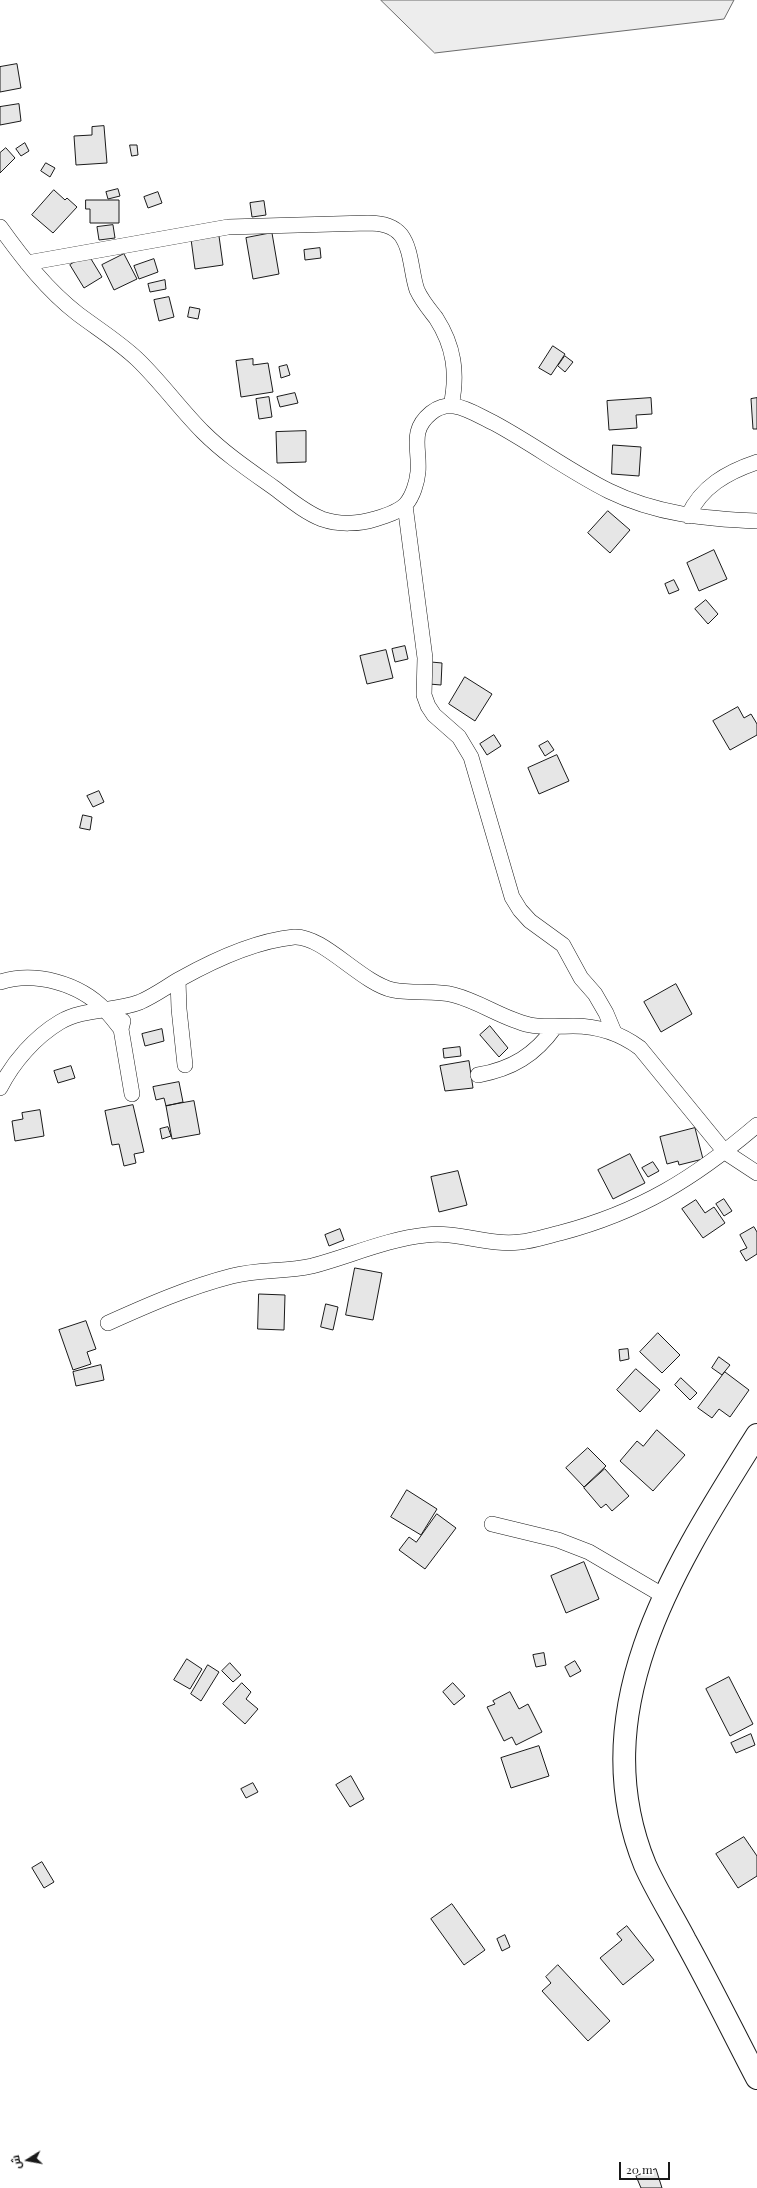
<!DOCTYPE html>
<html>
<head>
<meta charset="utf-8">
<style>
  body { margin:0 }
  #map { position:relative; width:757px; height:2188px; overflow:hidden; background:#fff; font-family:"Playfair Display",Cairo,serif }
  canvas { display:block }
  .north { position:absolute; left:8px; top:2140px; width:40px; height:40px; -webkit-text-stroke:3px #fff; paint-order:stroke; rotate:259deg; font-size:11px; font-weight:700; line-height:16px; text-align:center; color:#1a1a1a }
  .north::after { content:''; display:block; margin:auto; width:14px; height:18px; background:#1a1a1a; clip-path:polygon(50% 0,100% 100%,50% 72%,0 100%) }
  .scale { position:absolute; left:619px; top:2162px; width:51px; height:18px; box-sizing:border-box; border:2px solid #1a1a1a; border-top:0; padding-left:5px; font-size:12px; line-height:14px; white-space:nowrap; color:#1a1a1a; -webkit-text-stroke:3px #fff; paint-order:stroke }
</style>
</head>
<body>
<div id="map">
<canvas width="757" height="2188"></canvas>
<div class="north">ش</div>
<div class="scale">20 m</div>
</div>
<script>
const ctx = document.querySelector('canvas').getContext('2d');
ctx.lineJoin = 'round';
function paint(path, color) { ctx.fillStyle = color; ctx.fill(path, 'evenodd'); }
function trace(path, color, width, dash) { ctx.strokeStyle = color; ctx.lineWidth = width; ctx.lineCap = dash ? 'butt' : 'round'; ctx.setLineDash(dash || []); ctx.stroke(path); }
const built = new Path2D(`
  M381 0H734L724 19 435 53Z`);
paint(built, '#ededed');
trace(built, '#6a6a6a', 1);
const building = new Path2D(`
  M17 64 21 88 0 92V67Z
  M19 104 21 121 0 125V107Z
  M104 126 107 163 76 165 74 136 92 135V127Z
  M25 143 29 151 21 156 16 149Z
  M130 145H137L138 155 132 156Z
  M6 148 15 158 0 173V153Z
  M46 163 55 168 50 177 41 171Z
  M118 189 120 196 108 199 106 192Z
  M54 190 65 200 67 198 77 207 53 233 32 215Z
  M158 192 162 203 148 208 144 197Z
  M86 200H119V223H90V209H86Z
  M264 201 266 215 252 217 250 203Z
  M113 225 115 238 99 240 97 227Z
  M272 233 279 274 253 279 246 238Z
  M219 236 223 265 195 269 191 239Z
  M320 248 321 258 305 260 304 250Z
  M88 254 102 277 84 288 70 265Z
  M124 254 137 279 114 290 102 265Z
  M154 259 158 272 139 279 134 266Z
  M165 280 166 289 150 292 148 284Z
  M169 297 174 317 159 321 154 300Z
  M190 307 200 309 198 319 188 317Z
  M553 346 565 354 551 375 539 368Z
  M565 356 573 362 565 372 558 366Z
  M253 359V365L268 363 273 392 241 397 236 361Z
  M287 365 290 375 281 378 279 367Z
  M295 393 298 403 280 407 277 397Z
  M269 397 272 417 259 419 256 399Z
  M651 398 652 414 636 415 637 428 609 430 607 401Z
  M757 398V429H753L751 399Z
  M306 431V462L277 463 276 432Z
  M613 445 641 447 639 476 612 474Z
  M608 511 630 530 610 553 588 533Z
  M714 550 727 579 699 591 687 563Z
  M674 580 679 590 669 594 665 584Z
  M706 600 718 614 708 624 695 609Z
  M405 646 408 659 395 662 392 649Z
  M386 650 393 678 367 684 360 656Z
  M431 662 442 663 441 685 429 684Z
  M465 677 492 694 475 721 449 704Z
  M738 707 744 718 751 714 757 724V735L730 750 713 721Z
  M494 735 501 746 487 755 480 744Z
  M548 741 554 750 545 756 539 746Z
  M557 755 569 781 539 794 528 768Z
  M99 791 104 802 93 807 87 796Z
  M83 815 92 817 90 830 80 828Z
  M676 984 692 1014 661 1032 644 1002Z
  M490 1026 508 1048 499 1057 480 1035Z
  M162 1029 164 1041 145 1046 142 1034Z
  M460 1047 461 1056 444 1058 443 1049Z
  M469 1061 473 1088 445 1091 440 1066Z
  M71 1066 75 1078 58 1083 54 1071Z
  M179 1082 183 1102 166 1106 164 1098 156 1100 153 1087Z
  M194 1101 200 1134 172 1139 166 1106Z
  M133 1105 144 1152 134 1154 136 1163 124 1166 119 1144 112 1145 105 1111Z
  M40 1110 44 1136 15 1141 12 1121 23 1119 22 1113Z
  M168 1127 171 1136 162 1139 160 1129Z
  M695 1128 703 1159 679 1165 678 1161 667 1164 660 1137Z
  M630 1154 645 1183 613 1199 598 1170Z
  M653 1162 659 1171 648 1177 642 1168Z
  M458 1171 467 1205 439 1212 431 1177Z
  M724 1199 732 1211 724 1216 716 1204Z
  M696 1200 705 1213 714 1207 725 1223 703 1238 682 1209Z
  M754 1227 757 1232V1254L746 1261 740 1251 747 1248 740 1235Z
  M340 1229 344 1240 329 1246 325 1235Z
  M355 1268 382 1273 373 1320 346 1315Z
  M259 1294 285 1295 284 1330 258 1329Z
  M326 1304 338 1307 333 1330 321 1327Z
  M86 1321 96 1349 87 1352 91 1364 73 1370 59 1330Z
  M658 1333 680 1355 662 1373 640 1352Z
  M628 1349 629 1359 620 1361 619 1350Z
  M719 1357 730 1365 722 1375 712 1368Z
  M101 1365 104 1380 76 1386 73 1372Z
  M636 1369 660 1390 640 1412 617 1390Z
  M725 1372 749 1390 730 1417 719 1409 712 1418 698 1408Z
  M681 1378 697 1393 690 1400 675 1385Z
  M657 1430 685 1455 653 1491 620 1461 637 1441 643 1446Z
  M588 1448 606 1466 584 1487 566 1468Z
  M605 1469 629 1496 612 1511 606 1504 601 1508 584 1488Z
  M407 1490 437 1509 421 1535 391 1517Z
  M437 1514 456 1528 425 1569 399 1550 409 1537 416 1542Z
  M584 1562 599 1599 566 1613 551 1576Z
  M544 1653 546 1665 536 1667 533 1655Z
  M187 1659 202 1669 190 1689 174 1680Z
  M575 1661 581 1671 570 1677 565 1667Z
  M230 1663 241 1675 233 1682 222 1671Z
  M208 1665 219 1672 201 1701 191 1694Z
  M729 1677 753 1724 730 1736 706 1689Z
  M242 1683 251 1692 246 1699 258 1709 245 1724 223 1704Z
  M453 1683 465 1696 454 1705 443 1692Z
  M510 1692 519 1709 528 1704 542 1732 516 1745 512 1737 504 1741 487 1707 495 1704 493 1701Z
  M751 1734 755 1745 736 1753 731 1743Z
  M539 1746 549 1776 511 1788 501 1758Z
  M351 1776 364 1799 350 1807 336 1785Z
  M253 1783 258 1792 246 1798 241 1789Z
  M744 1837 757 1856V1876L738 1888 716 1854Z
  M42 1862 54 1882 44 1888 32 1868Z
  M452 1904 485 1950 464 1965 431 1919Z
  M627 1926 654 1960 623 1985 600 1958 622 1940 617 1934Z
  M505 1935 510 1947 502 1951 497 1939Z
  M558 1965 610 2021 588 2041 542 1991 551 1983 546 1977Z
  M656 2169 662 2188H641L636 2176Z`);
paint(building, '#e6e6e6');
trace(building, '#1a1a1a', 1);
const minor = new Path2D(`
  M0 227C23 259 47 290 78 314 98 329 119 342 137 359 161 382 180 409 203 432 224 453 249 470 273 487 288 498 304 512 322 519 339 525 359 524 375 519 385 516 399 512 406 504 413 496 417 482 418 472 420 448 409 431 431 413 437 408 446 405 454 406 468 408 481 417 494 423 533 444 569 471 609 491 656 514 706 519 757 521
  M27 263 228 227 368 223C380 223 393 225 401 235 412 250 411 273 417 290 422 301 429 309 436 318 454 346 458 373 451 406
  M405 505 425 658 424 695 428 706 434 715 459 737 471 757 512 897 520 910 530 921 563 945 581 978 595 994 606 1013 614 1032
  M688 516C701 487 727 472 757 462
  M178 980 179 1009 185 1065
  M0 982C35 971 79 983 105 1010 111 1016 116 1023 121 1029
  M123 1021 121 1029 132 1094
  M478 1075C512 1069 535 1055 555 1027
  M0 1088C13 1062 35 1037 60 1022 83 1008 115 1012 140 1002 154 996 166 987 180 979 214 960 254 941 294 937 323 935 361 983 393 990 413 994 434 990 454 995 481 1002 503 1019 530 1025 544 1028 559 1026 573 1026 598 1026 620 1033 640 1048L725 1152 757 1173
  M108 1323C148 1305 189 1287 232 1276 258 1269 285 1272 312 1266 350 1256 387 1239 426 1235 458 1231 488 1246 520 1242 533 1241 547 1236 560 1233 640 1212 695 1178 757 1125
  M492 1524 558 1540 589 1552 664 1596`);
const primary = new Path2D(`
  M757 1435C677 1563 581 1708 645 1865 656 1890 672 1915 685 1940 710 1985 733 2032 757 2078`);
trace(minor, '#1a1a1a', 16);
trace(primary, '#1a1a1a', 24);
trace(minor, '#fff', 15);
trace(primary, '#fff', 22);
</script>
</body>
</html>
